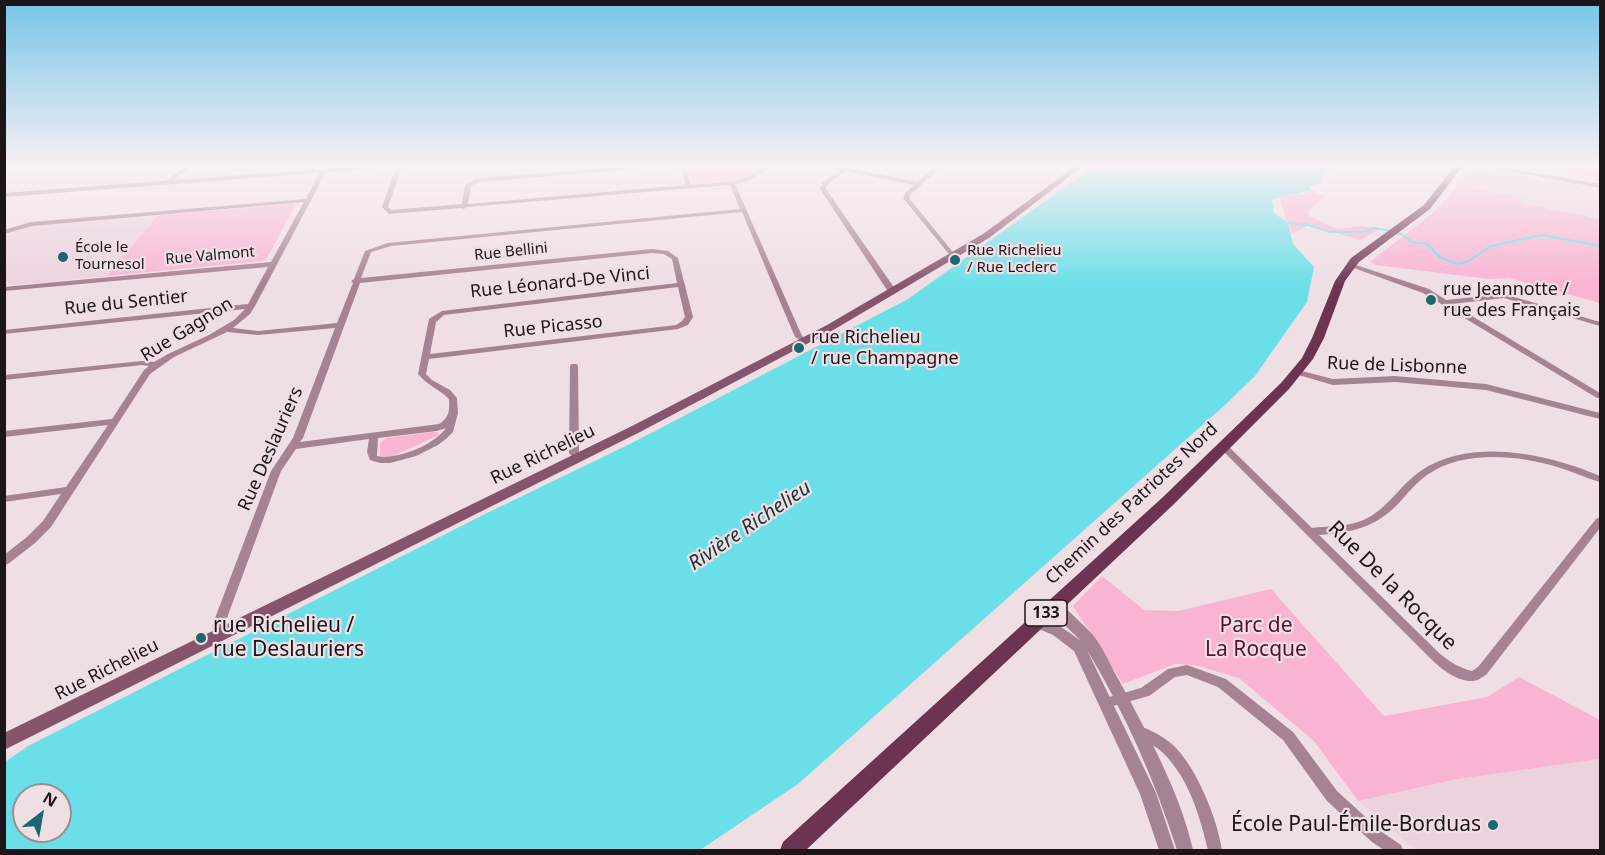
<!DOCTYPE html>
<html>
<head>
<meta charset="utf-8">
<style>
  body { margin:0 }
  #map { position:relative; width:1605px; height:855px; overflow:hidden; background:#f0dee5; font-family:"Noto Sans",sans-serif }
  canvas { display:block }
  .frame { position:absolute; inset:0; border:6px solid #1c1619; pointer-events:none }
  .north { position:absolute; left:12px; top:783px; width:60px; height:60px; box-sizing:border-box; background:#f0dee5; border:2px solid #9b8e93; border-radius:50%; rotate:31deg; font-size:16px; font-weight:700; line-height:24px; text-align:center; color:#1c1619 }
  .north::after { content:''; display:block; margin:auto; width:21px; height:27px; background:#1a676d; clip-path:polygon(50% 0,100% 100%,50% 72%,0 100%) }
</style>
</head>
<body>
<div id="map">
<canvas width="1605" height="855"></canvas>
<div class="frame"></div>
<div class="north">N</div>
</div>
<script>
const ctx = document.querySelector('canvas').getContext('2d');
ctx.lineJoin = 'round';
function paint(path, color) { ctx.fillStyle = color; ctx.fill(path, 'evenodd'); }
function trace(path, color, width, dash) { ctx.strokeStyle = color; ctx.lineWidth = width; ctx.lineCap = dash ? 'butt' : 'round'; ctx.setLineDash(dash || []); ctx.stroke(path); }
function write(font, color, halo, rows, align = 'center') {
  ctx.font = font + ' "Noto Sans",sans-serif'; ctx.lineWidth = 4.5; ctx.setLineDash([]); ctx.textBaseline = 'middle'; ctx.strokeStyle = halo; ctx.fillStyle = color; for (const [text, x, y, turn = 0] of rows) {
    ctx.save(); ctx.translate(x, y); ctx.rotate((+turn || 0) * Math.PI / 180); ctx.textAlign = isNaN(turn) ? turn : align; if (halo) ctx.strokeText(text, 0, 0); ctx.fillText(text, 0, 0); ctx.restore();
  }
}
paint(new Path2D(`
  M1480 168 1600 190V218L1520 203 1521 197 1458 186 1467 169Z
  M158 215 107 276 12 285 5 281 4 239 15 230 28 226Z
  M1600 759V850H1416L1358 801 1458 779Z`), '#ecd2dd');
paint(new Path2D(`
  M683 167H762L739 180 699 184 692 182 689 171Z
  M1545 167H1600V179Z
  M1458 186 1522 197 1521 203 1600 219V303L1509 278 1488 279 1376 265 1370 262 1434 212Z
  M1312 190 1325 197 1308 211 1309 216 1337 229 1361 226 1380 229 1360 240 1309 225 1292 234 1281 204 1280 196 1303 194Z
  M296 204 267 258 263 261 107 276 158 215Z
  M433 432H438L439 435 393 456H380V444L386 438Z
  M1102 576 1144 610 1178 611 1271 589 1384 716 1487 697 1519 677 1600 720V759L1458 779 1358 801 1314 741 1239 678 1194 665 1175 664 1123 684 1073 606Z`), '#f9b4d3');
paint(new Path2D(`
  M1093 167H1337L1321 176V182L1309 187 1312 190 1272 199 1274 213 1288 223 1293 244 1314 267 1307 302 1255 376 1225 405 798 784 700 850H5V762L28 746 483 515 632 443 908 299ZM24 795H60V831H24Z`), '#6adfe8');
trace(new Path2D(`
  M1288 223 1308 225 1330 232H1362L1374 228 1386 230 1401 234 1412 242 1427 244 1440 257 1457 264 1467 262 1491 246 1542 235 1600 246`), '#6adfe8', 2);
paint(new Path2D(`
  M4 167H8L4 169Z
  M184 167H190L170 183H166V181Z
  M396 167H402L388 207 391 210 462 204 465 185 478 178 619 167H639L636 169 479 182 471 186 468 204 686 185 682 172 675 167H681L687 170 691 185C708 183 728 184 744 178 753 175 759 167 770 167L749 180 735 184 802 336 809 341 805 343 795 337 742 212 391 246 371 252 361 278 652 249 668 251 678 258 693 317 688 325 678 329 429 359 426 374 432 380 450 390 457 398 458 413 453 432 446 439 438 445 416 456 390 463H380L370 460 367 452 369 439 296 449 281 471 224 626 226 633 224 636 220 638 216 636 212 626 271 471 293 438 335 328 258 335 227 332 174 357 150 374 51 527 35 543 8 564 4 565V555L27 537 43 521 61 494 4 502V496L66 487 108 425 4 437V431L112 419 144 370 149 366 142 365 4 380V375L142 361 154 362 168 354 209 335 234 320 245 309 4 334V330L248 304 268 267 4 291V287L271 262 304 202 32 226 4 234V230L31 222 306 199 321 170 326 169 327 170 255 306 250 314 233 328 258 331 337 323 353 283 351 281 354 279 365 251 388 243 740 209 730 185 467 207 464 209 461 208 389 214 382 207ZM652 253 664 254 672 259 677 283 442 311 429 319 418 374C428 386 438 388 449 399 450 410 449 418 439 424L300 442 303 438 360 283ZM678 287 685 317 682 321 676 325 430 354 436 322 444 315ZM446 428C434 445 398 460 377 456L378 438 437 431Z
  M832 167H842L917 182 935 167H941L911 194 909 198 952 251 958 254V256H954L948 253 903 198 906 192 914 185 846 171 828 184 826 189 893 286 899 290 895 292 887 290 820 189 823 182 840 170Z
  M1350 263 1429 289 1446 300 1504 294 1600 322V326L1504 298 1452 304 1600 393V398H1597L1423 293 1348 266V264Z
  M571 364H577L578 366 579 453 583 458 578 461 575 460 569 453 570 366Z
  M1295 370H1298L1333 379 1395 376 1486 384 1600 413V419L1486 390 1395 382 1333 385 1295 374 1294 372Z
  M1224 444 1227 445 1312 528C1327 526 1343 527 1358 522 1385 514 1399 485 1422 470 1473 437 1548 454 1600 476V482C1585 478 1572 471 1557 467 1517 455 1463 450 1427 475 1416 483 1407 494 1398 504 1373 529 1352 532 1319 535L1439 653C1449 661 1459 668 1472 671L1478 667 1596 519 1600 517V528L1486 675C1482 677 1478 681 1473 681 1458 682 1441 669 1431 659L1219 447 1221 445Z
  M1187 665 1226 679 1293 732 1337 791 1382 832 1401 845 1403 850H1384L1372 842 1327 801 1283 740 1218 687 1187 675 1175 677 1149 696 1145 697 1106 708 1102 707 1100 703 1102 699 1141 688 1168 669Z
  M1140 726C1151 730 1164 737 1173 745 1197 768 1217 818 1222 850H1208C1200 817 1189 778 1163 753 1156 746 1145 741 1135 736L1133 732 1135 728Z`), '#a68392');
paint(new Path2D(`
  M347 167H371L368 169 4 197V193Z
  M1488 167H1500L1600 184V188Z
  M1054 601 1059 602C1070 613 1082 623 1092 634 1104 648 1111 667 1120 682 1148 735 1180 792 1193 850H1177C1155 781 1125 713 1087 650L1156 793 1175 850H1159L1140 794 1074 651 1053 635 1032 626 1030 622 1032 618C1046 614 1070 633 1081 641L1049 610 1047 606 1049 602Z`), '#a68392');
paint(new Path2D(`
  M1074 167H1082L989 238 835 329 640 432 4 750V733L632 426 827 325 983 234Z`), '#86556c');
paint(new Path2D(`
  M1454 167H1462L1430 209 1359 262 1345 281 1324 338 1313 359 1289 389 1173 505 806 850H780L783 842 1163 497 1281 383 1302 358 1312 338 1335 281 1351 258 1424 205Z`), '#6d3451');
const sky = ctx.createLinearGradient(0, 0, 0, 286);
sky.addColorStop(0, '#75c5e8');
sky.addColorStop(0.58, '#f8f0f3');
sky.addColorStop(1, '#f8f0f300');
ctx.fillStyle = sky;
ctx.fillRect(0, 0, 1605, 286);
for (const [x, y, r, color] of [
  [63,257,6,"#1a676d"],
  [955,260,6,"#1a676d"],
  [1431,300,6,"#1a676d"],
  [799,348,6,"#1a676d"],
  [201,638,6,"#1a676d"],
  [1493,825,6,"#1a676d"]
]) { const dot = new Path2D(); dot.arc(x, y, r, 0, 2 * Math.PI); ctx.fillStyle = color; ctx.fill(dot); trace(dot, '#f0dee5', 2); }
write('15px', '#1c1619', '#f0dee5', [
  ["École le",75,248],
  ["Tournesol",75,265],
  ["Rue Richelieu",967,251],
  ["/ Rue Leclerc",967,268]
], 'left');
write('15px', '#1c1619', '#f0dee5', [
  ["Rue Bellini",511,252,-6],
  ["Rue Valmont",210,256,-5]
]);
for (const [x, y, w] of [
  [1046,613,42]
]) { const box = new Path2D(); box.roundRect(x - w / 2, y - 13, w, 26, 4.5); ctx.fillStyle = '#f0dee5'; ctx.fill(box); trace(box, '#1c1619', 1.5); }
write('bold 16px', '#1c1619', null, [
  ["133",1046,613]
]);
write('18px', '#1c1619', '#f0dee5', [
  ["Rue Léonard-De Vinci",560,283,-6],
  ["Rue du Sentier",126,303,-6],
  ["Rue Picasso",553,327,-6],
  ["Rue Gagnon",187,330,-32],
  ["Rue de Lisbonne",1397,366,2],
  ["Rue Deslauriers",271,449,-66],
  ["Rue Richelieu",543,455,-26],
  ["Chemin des Patriotes Nord",1132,504,-43],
  ["Rue Richelieu",107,670,-27]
]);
write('18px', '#1c1619', '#f0dee5', [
  ["rue Jeannotte /",1443,290],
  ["rue des Français",1443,311],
  ["rue Richelieu",811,338],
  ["/ rue Champagne",811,359]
], 'left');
write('italic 20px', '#1e3335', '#f0dee5', [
  ["Rivière Richelieu",750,526,-34]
]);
write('21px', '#1c1619', '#f0dee5', [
  ["Rue De la Rocque",1392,586,45]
]);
write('21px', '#1c1619', '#f0dee5', [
  ["rue Richelieu /",213,626],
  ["rue Deslauriers",213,650],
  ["École Paul-Émile-Borduas",1481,825,"right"]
], 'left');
write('21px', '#561038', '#f0dee5', [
  ["Parc de",1256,626],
  ["La Rocque",1256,650]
]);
</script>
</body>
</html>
